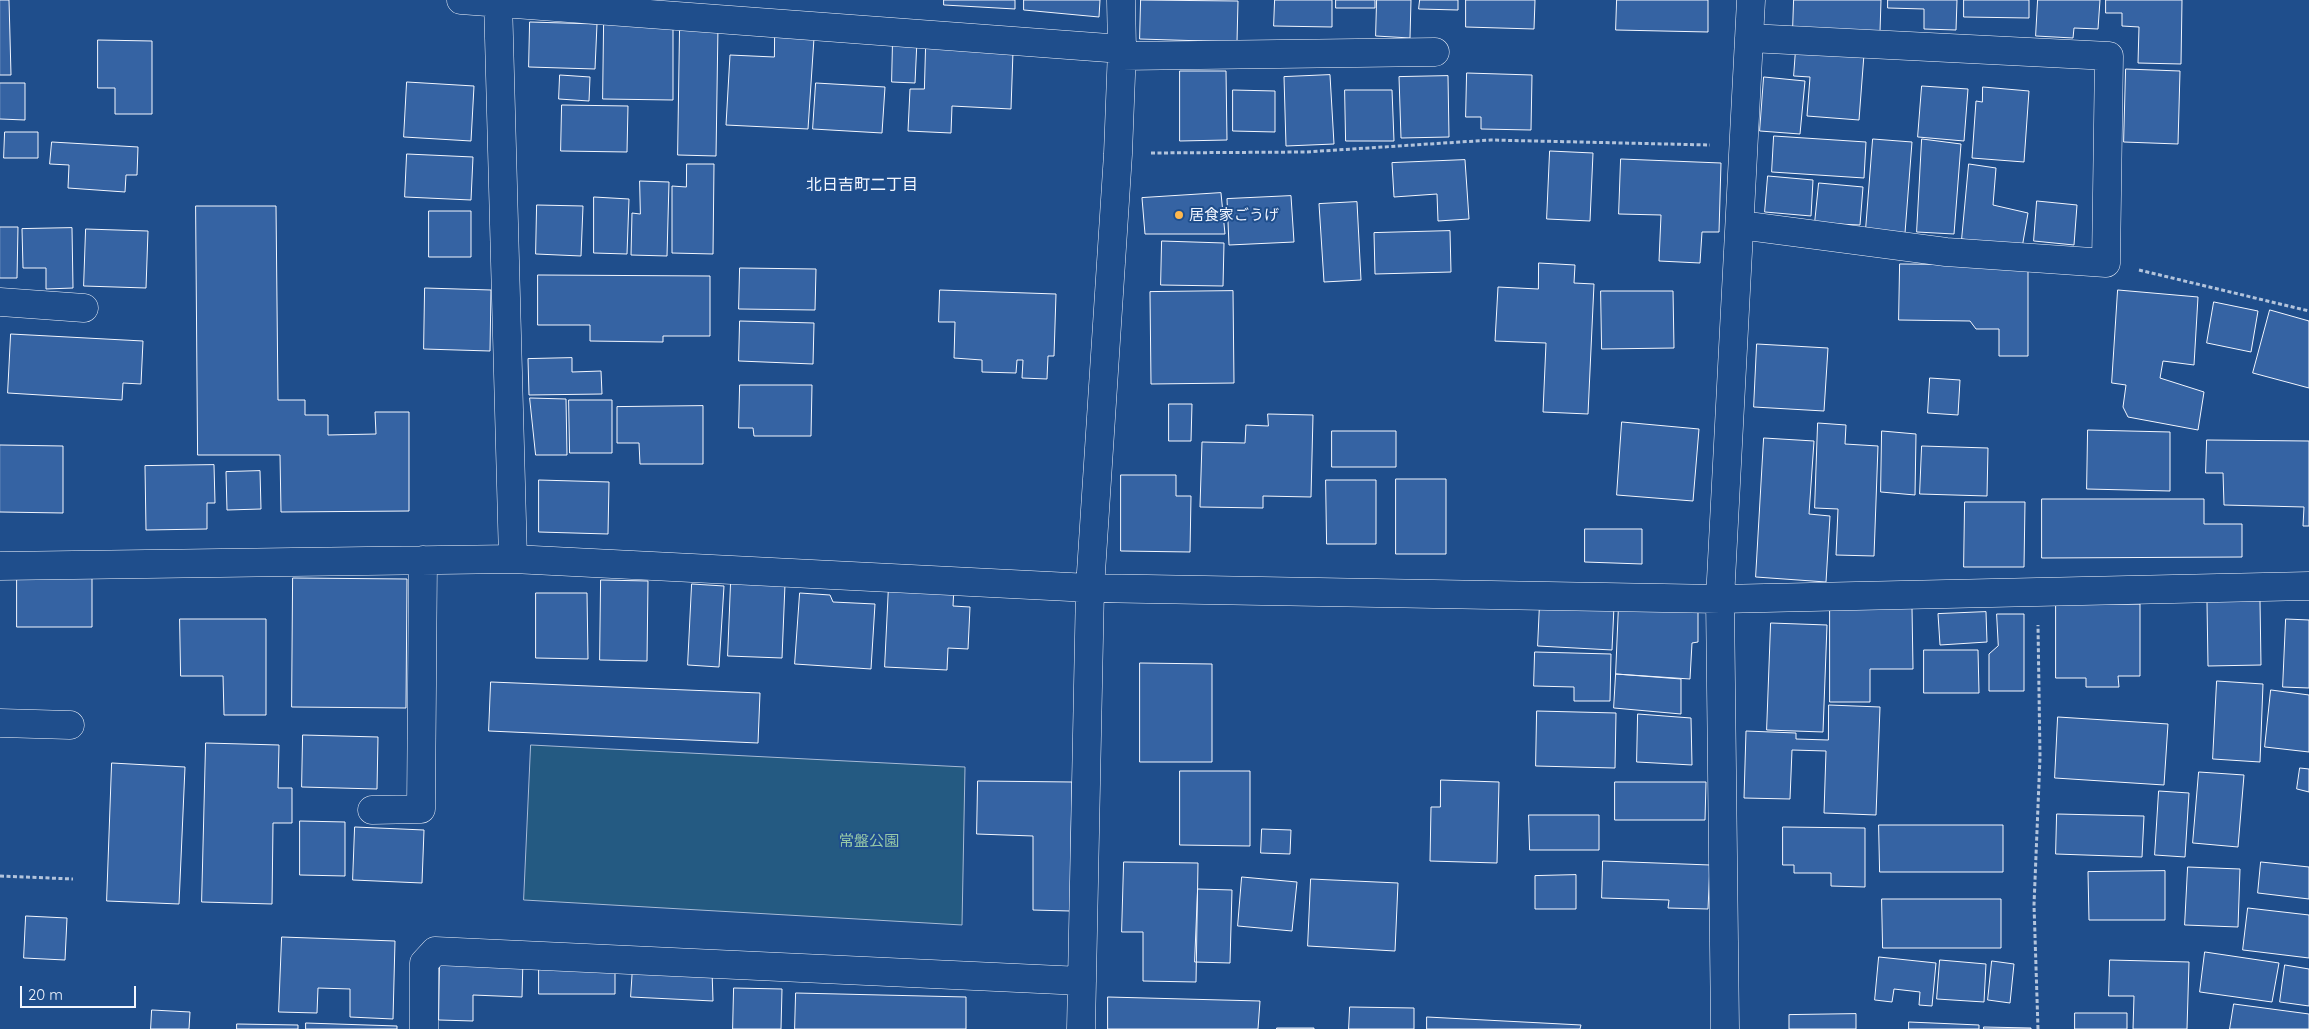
<!DOCTYPE html>
<html>
<head>
<meta charset="utf-8">
<style>
  body { margin:0 }
  #map { position:relative; width:2309px; height:1029px; overflow:hidden; background:#1f4e8c; font-family:Quicksand,sans-serif }
  canvas { display:block }
  .scale { position:absolute; left:20px; top:986px; width:116px; height:22px; box-sizing:border-box; border:2px solid #f2f6ff; border-top:0; padding-left:6px; font-size:15px; line-height:18px; white-space:nowrap; color:#f2f6ff; -webkit-text-stroke:4px #1f4e8c; paint-order:stroke }
</style>
</head>
<body>
<div id="map">
<canvas width="2309" height="1029"></canvas>
<div class="scale">20 m</div>
</div>
<script>
const ctx = document.querySelector('canvas').getContext('2d');
ctx.lineJoin = 'round';
function paint(path, color) { ctx.fillStyle = color; ctx.fill(path, 'evenodd'); }
function trace(path, color, width, dash) { ctx.strokeStyle = color; ctx.lineWidth = width; ctx.lineCap = dash ? 'butt' : 'round'; ctx.setLineDash(dash || []); ctx.stroke(path); }
function write(font, color, halo, rows, align = 'center') {
  ctx.font = font + ' Quicksand,"Noto Sans JP",sans-serif'; ctx.lineWidth = 4; ctx.setLineDash([]); ctx.textBaseline = 'middle'; ctx.strokeStyle = halo; ctx.fillStyle = color; for (const [text, x, y, turn = 0] of rows) {
    ctx.save(); ctx.translate(x, y); ctx.rotate((+turn || 0) * Math.PI / 180); ctx.textAlign = isNaN(turn) ? turn : align; if (halo) ctx.strokeText(text, 0, 0); ctx.fillText(text, 0, 0); ctx.restore();
  }
}
const green = new Path2D(`
  M531 745 965 767 962 925 524 900Z`);
paint(green, '#245a82');
trace(green, '#a8bbd7', 1);
const building = new Path2D(`
  M0 0H9L11 75H0Z
  M944 0H1015V9L944 5Z
  M1024 0H1100L1099 17 1024 10Z
  M1141 0 1238 1 1237 42 1140 39Z
  M1275 0H1332V27L1274 26Z
  M1336 0H1375V8H1336Z
  M1377 0H1411L1410 38 1376 36Z
  M1420 0H1458V10L1419 9Z
  M1466 0H1535L1534 29 1466 27Z
  M1617 0H1708V32L1616 30Z
  M1794 0H1881L1880 32 1793 29Z
  M1888 0H1957L1956 30 1924 29V9L1888 8Z
  M1964 0H2029V18L1964 17Z
  M2038 0H2100L2098 29 2074 28 2073 38 2036 36Z
  M2106 0H2182L2181 64 2138 63 2139 27 2122 26V13H2106Z
  M530 22 597 24 595 69 529 67Z
  M604 24 673 25V100L603 99Z
  M680 25 718 26 716 156 678 155Z
  M775 36 814 38 808 129 726 125 730 55 774 57Z
  M893 38 917 40 915 83 892 82Z
  M98 40 152 41V114H115V88H98Z
  M926 46 1013 51 1011 109 952 106 951 133 908 131 910 89H924Z
  M1796 49 1864 54 1859 120 1807 116 1810 77 1794 76Z
  M2126 69 2180 71 2178 144 2124 142Z
  M1180 71H1226L1227 140 1180 141Z
  M1467 73 1532 75 1531 130 1481 129V117H1466Z
  M560 75 590 77 589 101 559 99Z
  M1330 75 1334 144 1286 146 1284 77Z
  M1448 76 1449 137 1401 138 1399 77Z
  M1764 77 1805 81 1800 134 1760 131Z
  M407 82 474 86 471 141 404 137Z
  M0 83H25V120L0 119Z
  M816 83 885 87 882 133 813 129Z
  M1922 86 1968 89 1964 141 1918 137Z
  M1983 87 2029 91 2024 162 1972 158 1976 101 1982 102Z
  M1233 90 1275 91V132L1233 131Z
  M1345 90H1392L1394 141H1346Z
  M562 105 628 106 627 152 561 151Z
  M5 132H38V158H4Z
  M1774 136 1866 142 1864 178 1772 172Z
  M1873 139 1912 142 1905 233 1866 229Z
  M1922 139 1961 144 1954 234 1917 232Z
  M52 142 138 147 137 175H126L125 192 68 188 69 165 50 164Z
  M1550 151 1593 153 1590 221 1547 219Z
  M407 154 473 157 471 200 405 197Z
  M1621 159 1721 163 1719 232H1702L1700 263 1659 261 1661 215 1619 214Z
  M1465 160 1469 219 1438 221 1437 194 1394 197 1392 163Z
  M687 164H714L713 254 672 253V186L686 187Z
  M1969 164 1996 168 1993 205 2028 213 2022 248 1962 239Z
  M1768 176 1813 180 1811 216 1765 212Z
  M640 181 669 182 667 256 631 255 632 213 640 214Z
  M1819 183 1863 187 1860 225 1815 223Z
  M1221 193 1225 234H1145L1142 198Z
  M1291 196 1294 242 1229 245 1227 199Z
  M594 197 629 199 627 254 594 253Z
  M2037 201 2077 205 2074 245 2034 241Z
  M1357 202 1361 280 1324 282 1319 204Z
  M537 205 583 206 581 256 536 254Z
  M196 206H276L278 400H305V415H328V435L376 434 375 412H409V511L281 512 280 455H198Z
  M429 211H471V257H429Z
  M0 227H18L17 278H0Z
  M72 228 73 288 46 289V268H23L22 229Z
  M86 229 148 231 146 288 84 286Z
  M1450 231 1451 272 1375 274 1374 233Z
  M1162 241 1224 243 1223 286 1161 285Z
  M1539 263 1575 265 1574 283 1594 284 1588 414 1543 412 1546 343 1495 341 1498 287 1538 289Z
  M1900 264 2028 265V356H1999V329H1976L1970 321 1899 320Z
  M740 268 816 269 815 310 739 309Z
  M538 275 710 276V336H663V342L590 341V325H538Z
  M425 288 491 290 490 351 424 349Z
  M940 290 1056 294 1054 356H1048L1047 379 1022 378 1023 360H1017L1016 373 982 372V360L954 358 955 322H939Z
  M2118 290 2198 297 2194 365 2163 361 2160 378 2204 392 2198 430 2128 417 2123 407 2126 385 2112 383Z
  M1233 291 1234 383 1151 384 1150 292Z
  M1601 291H1673L1674 348 1602 349Z
  M2214 302 2258 311 2251 352 2207 343Z
  M2270 310 2309 321V388L2253 373Z
  M740 321 814 323 813 364 739 361Z
  M11 334 143 341 141 384 123 383 122 400 8 393Z
  M1757 344 1828 348 1824 411 1754 407Z
  M572 358V372L601 371 602 394 529 395 528 359Z
  M1930 378 1960 380 1958 415 1928 413Z
  M740 385H812L811 436H754L753 428H739Z
  M530 398 566 399 567 455H536Z
  M569 400H612V453H570Z
  M1169 404H1192L1191 441H1169Z
  M703 406V464H640L639 443H617V407Z
  M1268 414 1313 415 1311 497 1263 496V508L1200 507 1202 442 1245 443 1246 425 1268 426Z
  M1622 422 1699 429 1693 501 1617 495Z
  M1818 423 1846 425 1845 444 1878 446 1874 556 1836 555 1838 509 1815 508Z
  M2088 430 2170 432V491L2087 489Z
  M1332 431H1396V467H1332Z
  M1882 431 1916 434 1915 495 1881 492Z
  M1764 438 1814 441 1809 514 1830 516 1826 582 1756 577Z
  M2207 440 2309 441V526H2303L2304 507 2224 505 2223 473H2206Z
  M0 445 63 446V513L0 512Z
  M1922 446 1988 448 1987 496 1920 494Z
  M214 465 215 503H207V529L146 530 145 466Z
  M260 471 261 509 227 510 226 472Z
  M1121 475H1176V496H1191L1190 552 1121 551Z
  M1396 479H1446V554H1396Z
  M539 480 609 482 608 534 539 532Z
  M1326 480H1376V544H1327Z
  M2042 499H2204V524H2242V557L2042 558Z
  M1965 502H2025L2024 567H1964Z
  M1585 529H1642V564L1585 562Z
  M17 578H92V627H17Z
  M293 578 407 579 406 708 292 707Z
  M601 580 648 581 647 661 600 660Z
  M731 582 785 584 782 658 728 656Z
  M692 584 724 586 719 667 688 665Z
  M889 584 954 587 953 606 970 607 968 649 948 648 947 670 885 667Z
  M536 593H587L588 659 536 658Z
  M800 593 830 595 833 602 875 604 871 669 795 664Z
  M2260 601 2261 665 2208 666 2207 602Z
  M1540 602 1614 606 1612 650 1538 646Z
  M1619 603 1698 606V642L1692 643 1690 679 1616 674Z
  M2056 604H2140V676H2118L2119 687H2086V678H2056Z
  M1830 608H1912L1913 669H1870V702H1830Z
  M1986 612 1987 642 1940 645 1938 614Z
  M1997 614H2024V691H1989V654L1998 646Z
  M180 619H266V715H224L223 676H181Z
  M2286 619 2309 620V688L2283 687Z
  M1771 623 1827 625 1823 732 1767 730Z
  M1924 650H1978L1979 693H1924Z
  M1535 652 1611 654 1610 701H1574V687L1534 686Z
  M1140 663 1212 664V762H1140Z
  M1616 674 1681 679V714L1614 708Z
  M2217 681 2263 684 2260 762 2213 759Z
  M491 682 760 693 758 743 489 731Z
  M2271 690 2309 695V752L2265 747Z
  M1829 705 1880 707 1876 815 1824 813 1826 751 1792 750 1790 799 1744 798 1746 731 1796 733V739L1828 740Z
  M1537 711 1616 713 1615 768 1536 766Z
  M1638 714 1691 718 1692 765 1637 762Z
  M2058 717 2168 724 2164 785 2055 778Z
  M303 735 378 737 377 789 302 787Z
  M206 743 279 745 278 788H292V823H273L272 904 202 902Z
  M112 763 185 767 179 904 107 901Z
  M2300 768 2309 769V792L2297 789Z
  M1180 771H1250V846L1180 845Z
  M2199 772 2244 775 2238 847 2193 843Z
  M1441 780 1499 782 1497 863 1430 861 1431 807H1440Z
  M978 781 1072 782 1070 911 1033 910V836L977 834Z
  M1615 782H1706L1705 820H1615Z
  M2159 791 2189 793 2185 857 2155 855Z
  M2057 814 2144 816 2142 857 2056 854Z
  M1529 815H1599V850H1530Z
  M300 821 345 822V876L300 875Z
  M1879 825H2003V872H1880Z
  M355 827 424 830 422 883 353 880Z
  M1783 827 1865 828V887L1831 886V873H1794V865H1783Z
  M1262 829 1291 830 1290 854 1261 853Z
  M1603 861 1710 865 1708 909 1668 908 1669 900 1602 898Z
  M1124 862 1198 863 1196 982 1143 981V932H1122Z
  M2261 862 2309 867V899L2258 893Z
  M2188 867 2240 869 2238 927 2185 925Z
  M2165 871V920H2089L2088 872Z
  M1576 875V909H1535V876Z
  M1242 877 1297 882 1292 931 1238 926Z
  M1311 879 1398 883 1395 951 1308 946Z
  M1198 889 1232 890 1230 963 1195 962Z
  M1882 899H2001V948H1883Z
  M2248 908 2309 915V958L2243 950Z
  M26 916 67 918 65 960 24 958Z
  M282 937 395 941 393 1019 350 1017V989L318 988 317 1013 279 1012Z
  M2205 952 2279 963 2272 1002 2200 992Z
  M440 956 523 958 522 997 473 995V1021L439 1020Z
  M1879 957 1936 963 1932 1006 1919 1005 1920 992 1894 989 1892 1002 1875 1000Z
  M1940 960 1986 964 1984 1002 1937 999Z
  M2110 960 2189 962 2187 1029H2133L2134 996H2109Z
  M1992 961 2014 964 2010 1003 1988 1000Z
  M539 965H615V994H539Z
  M2285 965 2309 969V1006L2280 1002Z
  M633 966 712 970 713 1001 631 997Z
  M734 988 782 989 781 1029H733Z
  M796 993 966 997V1029H795Z
  M1108 997 1260 1001 1258 1029H1108Z
  M2234 1004 2309 1014V1029H2230Z
  M1350 1007 1414 1008V1029H1349Z
  M152 1010 190 1012 189 1029H151Z
  M2075 1013H2127V1029H2075Z
  M1856 1014V1029H1789V1015Z
  M1427 1017 1581 1025 1580 1029H1427Z
  M1909 1022 1979 1025V1029H1909Z
  M306 1023 397 1026V1029H306Z
  M237 1024 298 1025V1029H237Z
  M1984 1027 2031 1028V1029H1984Z
  M1277 1028H1314V1029H1277Z`);
paint(building, '#3563a3');
trace(building, '#f2f6ff', 1);
const street = new Path2D(`
  M461 0 1122 49
  M498 0 513 559
  M1122 56 1435 52
  M1740 225 1946 252 2106 263 2109 56 1749 38
  M0 302 84 308
  M0 566 513 559 1090 588 1720 599 2309 586
  M0 723 70 725
  M372 810 421 809 423 560
  M424 1029V963L435 951 1082 981
  M1081 1029 1090 588 1118 154 1122 49 1121 0
  M1725 1029 1720 599 1751 0`);
trace(street, '#f2f6ff', 29);
trace(new Path2D(`
  M1151 153 1306 152 1491 140 1710 145
  M2139 270 2309 311
  M0 876 73 879
  M2038 1029 2034 905 2040 757 2038 625`), '#b3c4dc', 3, [4, 2.5]);
trace(street, '#1f4e8c', 28);
for (const [x, y, r, color] of [
  [1179,215,5,"#ffb74d"]
]) { const dot = new Path2D(); dot.arc(x, y, r, 0, 2 * Math.PI); ctx.fillStyle = color; ctx.fill(dot); trace(dot, '#1f4e8c', 2); }
write('15px', '#f2f6ff', '#1f4e8c', [
  ["居食家ごうげ",1189,215]
], 'left');
write('15px', '#97c8a6', '#1f4e8c', [
  ["常盤公園",869,841]
]);
write('16px', '#f2f6ff', '#1f4e8c', [
  ["北日吉町二丁目",862,185]
]);
</script>
</body>
</html>
